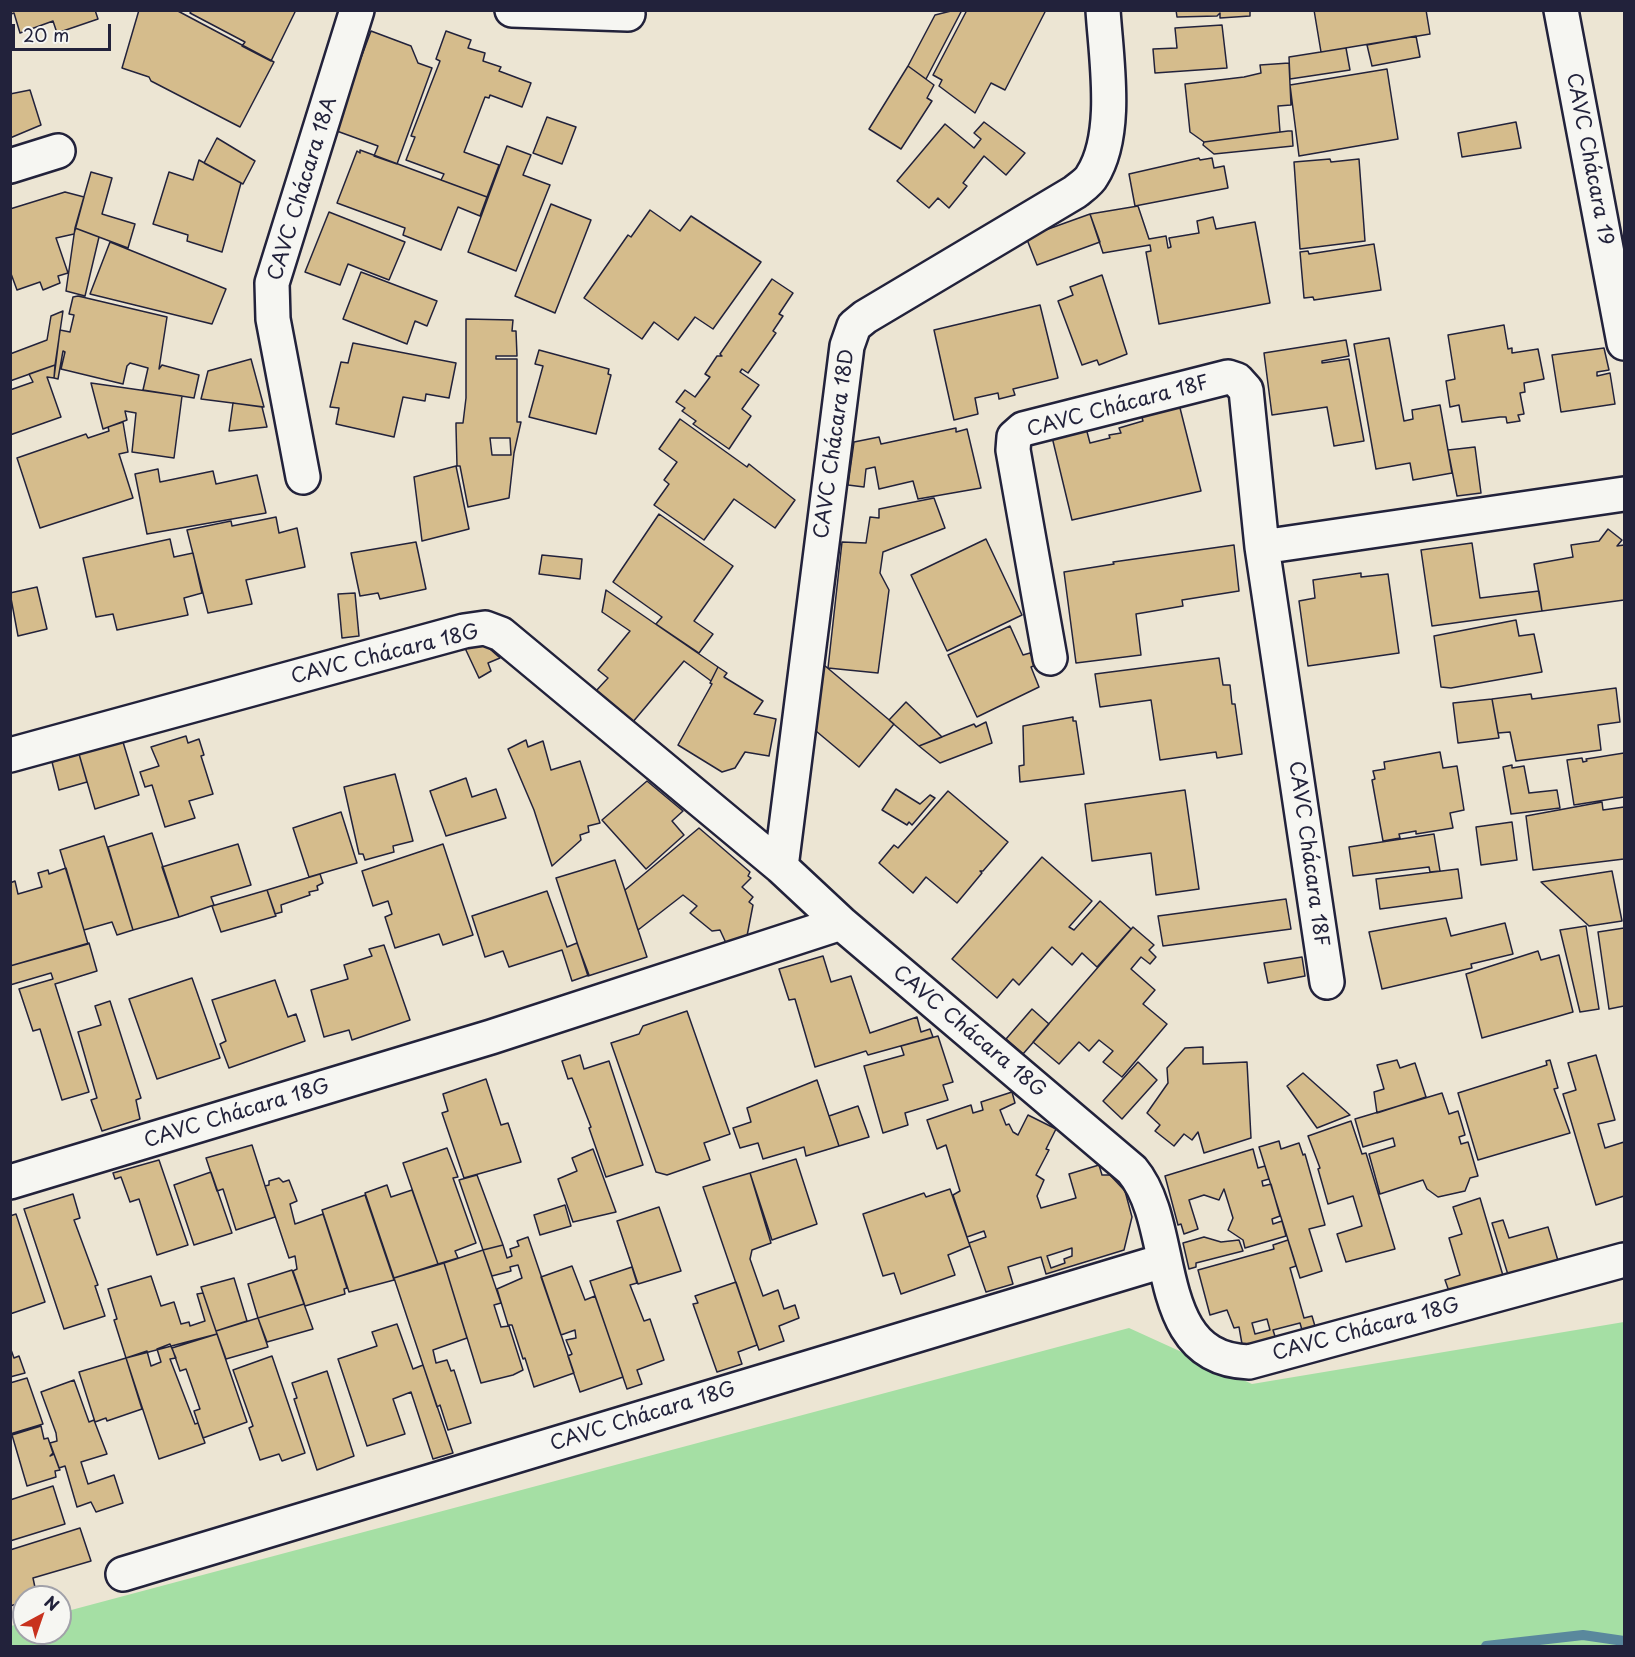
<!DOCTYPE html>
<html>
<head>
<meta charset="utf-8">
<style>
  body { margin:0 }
  #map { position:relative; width:1635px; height:1657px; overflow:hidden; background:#ece5d3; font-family:"Playpen Sans",sans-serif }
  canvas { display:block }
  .frame { position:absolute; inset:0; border:12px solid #22223b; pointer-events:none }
  .north { position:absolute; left:12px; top:1585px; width:60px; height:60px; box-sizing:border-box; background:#f6f6f2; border:2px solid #a1a1a9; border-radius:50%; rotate:40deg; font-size:16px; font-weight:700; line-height:24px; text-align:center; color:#22223b }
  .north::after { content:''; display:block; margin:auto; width:21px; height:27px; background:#c8321e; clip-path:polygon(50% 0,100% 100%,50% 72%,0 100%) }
  .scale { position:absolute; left:12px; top:24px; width:99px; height:27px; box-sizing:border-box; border:3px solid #22223b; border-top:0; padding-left:8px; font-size:18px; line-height:21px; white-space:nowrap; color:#22223b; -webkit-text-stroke:4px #f6f6f2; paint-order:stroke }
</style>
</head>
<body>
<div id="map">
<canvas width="1635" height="1657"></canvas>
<div class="frame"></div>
<div class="north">N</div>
<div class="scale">20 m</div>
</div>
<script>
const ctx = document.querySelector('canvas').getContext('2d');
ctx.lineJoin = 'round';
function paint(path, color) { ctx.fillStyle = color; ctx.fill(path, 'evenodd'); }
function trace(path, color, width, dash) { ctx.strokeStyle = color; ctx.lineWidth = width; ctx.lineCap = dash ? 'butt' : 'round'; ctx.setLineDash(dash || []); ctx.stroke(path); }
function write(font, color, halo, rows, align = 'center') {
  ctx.font = font + ' "Playpen Sans",sans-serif'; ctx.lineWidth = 4.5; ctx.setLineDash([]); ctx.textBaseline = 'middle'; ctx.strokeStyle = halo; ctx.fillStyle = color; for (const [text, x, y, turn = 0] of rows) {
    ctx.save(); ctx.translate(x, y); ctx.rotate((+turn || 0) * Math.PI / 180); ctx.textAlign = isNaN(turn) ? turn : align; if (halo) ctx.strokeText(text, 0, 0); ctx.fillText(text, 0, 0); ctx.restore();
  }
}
paint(new Path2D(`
  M1624 1322V1646H11V1626L24 1622V1633H60V1613L1129 1328 1252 1384Z`), '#a5dfa4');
trace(new Path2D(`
  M1486 1646 1583 1635 1624 1641`), '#5a889d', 10);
const building = new Path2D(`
  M10 10H95L98 19 57 33 53 21 20 33 14 13 11 14Z
  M139 10H176L274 62 240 127 151 81 149 77 122 68Z
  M192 10H292L295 12 271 61 242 46 245 42 190 13Z
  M955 10H962L926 79 908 66 935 15Z
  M967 10H1046L1005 90 991 83 975 113 939 86 942 80 933 75Z
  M1176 10H1250V16L1220 18V13L1217 16 1177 17Z
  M1314 10H1426L1430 34 1321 52Z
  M1222 25 1227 68 1155 73 1153 49 1177 48 1175 28Z
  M371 31 411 46 418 63 432 68 397 164 374 156 378 146 334 130Z
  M446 31 471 40 468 48 485 53 483 61 501 67 499 71 531 83 522 107 490 95 489 98 485 97 464 152 499 165 487 197 441 180 444 174 406 160 415 137 411 136 440 61 436 59Z
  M1416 36 1420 57 1372 66 1367 45Z
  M1346 48 1350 70 1290 79 1289 57Z
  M1289 63 1291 105 1278 106 1280 132 1204 142 1190 132 1185 84 1244 77 1261 73 1260 65Z
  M908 66 934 85 927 98 932 101 901 149 869 129Z
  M1387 69 1398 139 1299 156 1290 85Z
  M30 90 41 125 10 138V94Z
  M547 117 576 127 562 164 533 153Z
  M984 122 1025 153 1006 175 984 156 963 183 967 186 949 208 938 198 929 208 897 181 945 124 974 148 981 139 974 133Z
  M1516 122 1521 148 1462 157 1458 133Z
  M1288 131H1292L1293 146 1214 154 1203 145 1204 142Z
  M217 138 255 161 243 184 204 163Z
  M507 146 531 155 523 175 550 185 516 271 468 252Z
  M360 150 487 197 480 216 458 207 441 250 403 235 405 228 337 203 357 151 360 153Z
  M1199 158 1200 160 1212 158 1214 168 1224 166 1228 188 1135 206 1129 174Z
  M1330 159 1331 162 1359 159 1365 241 1300 249 1294 162Z
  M199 160 241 183 222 252 187 241 188 235 153 224 169 172 193 180Z
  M91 172 112 178 102 214 135 224 128 248 75 228Z
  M65 192 84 197 74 234 56 238 68 273 58 276 60 283 43 290 40 282 17 290 10 271V209Z
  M551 204 591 220 555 313 515 296Z
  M1138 206 1149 239 1166 236 1168 248 1171 247 1169 238 1199 233 1197 221 1213 217 1216 229 1255 222 1270 303 1159 324 1146 252 1151 251 1150 245 1103 253 1090 214Z
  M650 210 680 231 691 216 761 262 713 329 695 317 678 340 654 322 642 339 584 298 628 235 631 237Z
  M329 212 405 242 389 280 348 264 340 285 305 272Z
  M1090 214 1100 242 1037 265 1026 237Z
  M75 228 99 237 85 296 66 291Z
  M110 242 226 289 212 324 90 294Z
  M1374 244 1381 290 1314 300 1313 297 1304 298 1300 252 1308 251 1309 254Z
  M361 272 437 301 427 326 415 321 407 344 343 319Z
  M1102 275 1127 354 1099 365 1097 360 1082 365 1058 301 1073 295 1070 287Z
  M772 279 793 293 779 314 783 316 773 331 776 333 748 373 742 369 740 372 759 385 742 409 751 416 729 449 693 424 696 421 682 411 685 408 676 402 685 390 695 397 710 377 705 374 717 356H722L720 354Z
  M78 296 167 317 159 369 162 365 199 375 194 398 143 390 148 368 130 363 127 366 123 384 61 369 65 352 63 351 58 379 54 378 60 330 70 332 74 315 69 314 73 297Z
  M1040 305 1058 378 1013 389 1015 395 999 399 998 393 975 398 978 414 954 420 934 330Z
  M63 311 55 365 10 381V354L47 340 51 316Z
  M466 319 513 320 512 331H516L517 356H496V359H517V422H521L514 453 509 498 468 507 460 466H457L456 427V423H463L466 398ZM490 438H510L511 455H492Z
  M1504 325 1508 349 1512 348V353L1538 349 1544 379 1524 383 1525 392 1520 393 1524 414 1518 415 1520 421 1507 423 1506 417H1500L1462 422 1459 405 1450 407 1446 381 1455 379 1448 335Z
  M1389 338 1404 421 1413 419 1412 410 1440 405 1452 473 1413 480 1410 463 1376 469 1354 344Z
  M1346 340 1349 356 1322 361V363L1349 359 1364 441 1334 446 1327 407 1272 415 1264 353Z
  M353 343 456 363 449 398 426 394 425 401 403 397 394 437 336 424 339 408 330 407 341 362 348 363Z
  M1604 348 1609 370 1597 372V376L1610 373 1615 404 1561 412 1552 355Z
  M539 350 609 369 608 374 611 375 596 434 529 417 543 366 535 364Z
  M251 359 264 407 201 399 208 371Z
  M55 365 54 378 47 377 61 417 10 435V390L33 382 29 374Z
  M91 383 182 396 174 458 132 452 136 413 125 411 127 420 103 429Z
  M233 403 262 407 267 427 229 431Z
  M1179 404 1201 491 1072 520 1052 437 1086 428 1090 443 1110 438 1109 435 1121 433 1119 428 1143 421 1141 414Z
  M680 419 747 467 749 464 759 472 795 500 775 528 734 499 704 540 654 505 669 484 664 480 677 462 659 449Z
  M123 422 128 452 119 454 133 498 40 528 17 458 86 434 88 438 109 431 108 427Z
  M956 428V432L967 429 981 488 918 499 913 481 879 489 875 467 866 469 864 487 848 485 854 442 879 437 881 444Z
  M1475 447 1481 493 1457 496 1448 450Z
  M456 466 469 529 422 541 414 477Z
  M158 469 160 482 213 471 216 484 257 475 266 513 147 534 135 474Z
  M934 498 945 528 883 552 880 573 889 590 878 673 828 668 842 542 866 543 870 517 879 518V509Z
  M659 514 733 566 694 621 713 634 699 653 656 624 662 617 613 582Z
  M276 517 279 533 297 528 305 567 246 580 252 604 208 613 187 530 231 521 232 526Z
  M1608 529 1622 540 1617 546 1624 545V600L1542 611 1534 564 1573 557 1571 545 1599 541Z
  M170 539 174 557 193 553 202 593 184 598 188 615 117 630 113 614 96 617 83 558Z
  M986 539 1022 615 947 651 911 575Z
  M416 542 426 589 380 599 378 593 360 596 351 553Z
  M1472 543 1480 598 1539 591 1542 611 1432 626 1421 550Z
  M1234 545 1239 591 1182 600 1183 606 1136 614 1141 655 1076 663 1064 572 1114 564 1113 562Z
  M542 555 582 559 580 579 539 574Z
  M1361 573V577L1388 574 1399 653 1308 666 1299 601 1315 598 1313 580Z
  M37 587 47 629 18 636 10 593Z
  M606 590 718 667 711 681 684 661 632 723 595 692 608 678 598 670 630 631 602 612Z
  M355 593 359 636 342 638 338 594Z
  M1516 620 1519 636 1534 634 1542 672 1451 688 1441 687 1434 636Z
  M1010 626 1023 655 1030 653 1036 665 1031 667 1039 687 977 717 948 655Z
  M481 641 500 658 488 663 491 671 479 678 464 646Z
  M1219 658 1223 685H1230L1232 704H1235L1242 754 1217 758 1216 752 1160 760 1151 700 1100 707 1095 674Z
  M824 665 894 724 859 767 816 731Z
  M718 667 727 673 724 677 763 701 754 714 776 719 769 756 745 752 735 768 722 772 678 745 712 684 710 683Z
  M1616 688 1620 722 1598 725 1601 750 1516 761 1510 732 1498 733 1492 699 1531 694 1532 699Z
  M1492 699 1499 738 1458 743 1453 703Z
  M906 702 937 732 942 737 919 746 889 720Z
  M1073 717V721H1076L1084 774 1020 782 1019 766 1024 765 1023 726Z
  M986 722 992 743 940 763 919 746 974 724 976 727Z
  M186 736 188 743 199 739 204 755 201 756 213 794 189 801 195 818 165 827 152 785 145 787 140 772 159 766 151 747Z
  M526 740 528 747 543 741 551 770 580 761 600 823 588 826 589 832 580 835 581 840 552 866 534 810 508 749Z
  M123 742 139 795 95 809 79 754Z
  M1440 752 1443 768 1457 766 1464 810 1450 813 1453 828 1416 834V831L1399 834 1400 838 1383 841 1372 780 1375 779 1373 771 1385 769 1384 762Z
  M1624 753V797L1574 805 1567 760 1582 758 1583 762 1587 761 1586 759Z
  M79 754 87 782 59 790 52 762Z
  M1512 765V768L1524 766 1529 793 1557 790 1560 808 1511 814 1503 767Z
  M395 774 413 841 393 846 394 852 365 860 363 854H359L344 787Z
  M466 778 472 797 496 789 506 818 446 836 430 791Z
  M647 781 683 811 672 821 684 835 646 869 602 820Z
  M896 789 920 804 930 795 935 798 912 825 909 822 907 825 882 810Z
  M1185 790 1199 889 1156 895 1151 853 1092 861 1085 804Z
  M948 791 1008 842 983 871H980L982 873 957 903 926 877 913 893 879 863 894 845 898 848Z
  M1602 802 1603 810 1624 807V859L1533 870 1526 816Z
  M341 812 357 863 309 877 293 828Z
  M1512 822 1517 860 1481 865 1476 827Z
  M699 828 750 872 748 876 751 878 742 887 753 897 749 902 753 905 747 936 726 943 720 930 712 931 690 913 697 906 683 895 638 930 625 890Z
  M152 833 179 917 133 930 108 847Z
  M1434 834 1440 871 1430 872 1429 867 1353 876 1349 847Z
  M104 836 133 930 117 935 112 922 84 930 60 850Z
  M238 844 251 885 211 897 214 905 179 917 162 867Z
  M443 844 473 935 443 945 439 934 395 948 385 917 392 914 388 901 373 906 362 871Z
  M1042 857 1092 901 1069 927 1074 930 1100 901 1131 929 1097 967 1082 953 1072 965 1052 947 1019 985 1013 979 997 998 952 959Z
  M615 860 647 957 588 976 556 878Z
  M66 868 88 944 10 966V883L15 881 18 894 42 887 38 873 48 870 49 874Z
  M1458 869 1462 898 1380 909 1376 879Z
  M1612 871 1622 921 1589 926 1541 882Z
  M320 874 323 883 317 886 318 890 309 892 310 895 281 905 282 912 275 914 267 890Z
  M267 890 276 916 221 932 212 906Z
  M547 891 567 947 577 943 589 975 572 981 562 950 509 967 503 951 485 957 472 916Z
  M1286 899 1291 929 1163 946 1158 916Z
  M1446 918 1451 936 1505 923 1513 954 1471 964 1472 968 1382 989 1369 932Z
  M1586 926 1599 1009 1580 1012 1560 930Z
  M1133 927 1154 945 1149 950 1156 957 1150 964 1141 957 1131 969 1155 990 1143 1004 1167 1024 1122 1077 1103 1062 1113 1051 1099 1040 1089 1051 1079 1042 1059 1064 1033 1042Z
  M1624 928V1006L1609 1009 1598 932Z
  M89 943 97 971 55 984 89 1092 62 1100 40 1029 33 1031 19 989 53 979 51 973 10 985V966Z
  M384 945 410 1020 352 1040 349 1030 324 1037 311 990 348 979 344 965 372 956 369 949Z
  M1538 951 1541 960 1559 955 1573 1012 1482 1038 1466 974Z
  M823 956 831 982 851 976 870 1033 917 1017 921 1032 930 1029 933 1037 868 1055 866 1051 815 1067 795 999 789 1000 779 969Z
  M1302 957 1305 976 1268 983 1264 963Z
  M192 978 220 1058 157 1079 129 999Z
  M275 980 288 1017 296 1014 305 1041 229 1068 220 1044 226 1041 212 1000Z
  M110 1001 141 1098 136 1100 140 1119 102 1131 91 1100 97 1098 78 1032 101 1025 95 1006Z
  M1032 1009 1049 1024 1023 1054 1006 1039Z
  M687 1011 730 1134 704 1143 710 1160 667 1175 656 1172 611 1043 639 1034 643 1026Z
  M938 1036 953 1082 943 1085 948 1100 905 1113 908 1125 883 1133 864 1066 904 1055 901 1046Z
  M1203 1047V1064L1247 1062 1251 1138 1204 1153 1198 1132 1192 1140 1184 1134 1174 1146 1155 1131 1160 1125 1147 1113 1168 1083 1167 1068 1185 1048Z
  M580 1055 584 1069 609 1061 643 1165 606 1177 589 1128 591 1127 572 1078 568 1079 562 1061Z
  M1596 1055 1615 1120 1598 1124 1605 1148 1624 1142V1196L1596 1205 1563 1094 1576 1090 1568 1063Z
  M1397 1060 1400 1068 1415 1063 1426 1097 1377 1113 1374 1092 1384 1089 1377 1065Z
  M1550 1060 1558 1088 1554 1089 1570 1133 1478 1160 1458 1093 1547 1065 1546 1061Z
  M1138 1062 1157 1080 1122 1119 1103 1101Z
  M1303 1073 1350 1115 1317 1128 1287 1086Z
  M486 1079 501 1125 508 1123 521 1162 464 1178 442 1113 448 1111 443 1094Z
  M817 1080 839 1146 806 1156 804 1147 763 1159 758 1143 740 1148 733 1128 751 1122 747 1108Z
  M1012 1092 1015 1103 1000 1110 1006 1125 1009 1124 1013 1132 1018 1135 1028 1115 1056 1129 1046 1149 1049 1150 1036 1175 1044 1180 1037 1196 1041 1208 1076 1198 1069 1174 1099 1165 1102 1175H1110L1125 1191 1132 1217 1124 1250 1046 1274 1041 1257 1037 1258 1008 1267 1013 1284 986 1292 969 1243 986 1237 984 1231 967 1237 953 1195 960 1191 946 1145 937 1149 927 1120 971 1105 973 1113 983 1110 981 1102ZM1072 1248V1256L1064 1259 1065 1263 1051 1268 1047 1256Z
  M1442 1093 1449 1114 1458 1111 1465 1135 1459 1137 1461 1144 1468 1142 1478 1176 1470 1178 1465 1191 1438 1197 1427 1189 1423 1180 1380 1194 1369 1154 1395 1146 1393 1138 1363 1147 1355 1119Z
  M858 1106 869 1137 839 1146 829 1116Z
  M1351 1121 1362 1154 1366 1153 1395 1249 1346 1262 1337 1234 1362 1226 1353 1196 1328 1204 1318 1169 1320 1168 1308 1136Z
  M1279 1141 1281 1149 1299 1143 1303 1155 1305 1154 1325 1225 1309 1229 1322 1271 1300 1278 1259 1147Z
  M252 1145 275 1217 236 1230 223 1189 217 1191 206 1158Z
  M447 1148 458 1177 453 1178 476 1243 455 1251 458 1258 438 1264 403 1163Z
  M593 1149 616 1212 573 1222 558 1179 577 1171 572 1158Z
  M1253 1149 1258 1168 1265 1166 1269 1179 1262 1181 1263 1186 1271 1184 1280 1216 1272 1219 1273 1224 1282 1221 1286 1236 1245 1248 1243 1240 1228 1230 1233 1218 1224 1189 1219 1200 1204 1195 1189 1200 1198 1229 1184 1234 1181 1224 1178 1225 1165 1176Z
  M796 1159 817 1224 772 1240 750 1173Z
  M159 1160 188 1245 157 1255 139 1199 130 1202 121 1177 115 1179 113 1173Z
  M211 1172 232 1233 194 1245 174 1185Z
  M750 1173 771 1243 752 1250 750 1259 763 1296 778 1290 784 1309 795 1305 799 1318 779 1326 784 1341 759 1350 703 1187Z
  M477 1175 503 1245 483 1250 459 1180Z
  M279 1178 283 1182 289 1180 297 1201 290 1204 295 1224 323 1214 347 1288 344 1289 345 1294 305 1306 293 1271 297 1269 295 1256 289 1258 265 1186 269 1185V1181Z
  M387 1185 391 1197 412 1190 438 1264 394 1278 365 1193Z
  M950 1189 970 1246 948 1255 955 1275 901 1294 894 1273 883 1276 863 1214 924 1193 926 1197Z
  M73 1194 80 1218 74 1220 98 1285 95 1286 105 1316 64 1329 24 1209Z
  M365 1195 394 1280 349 1292 322 1210Z
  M1480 1198 1504 1279 1450 1294 1445 1280 1460 1275 1449 1238 1462 1234 1453 1207Z
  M565 1205 571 1226 540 1235 534 1215Z
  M659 1207 681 1271 638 1284 617 1221Z
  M16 1214 45 1302 10 1314V1216Z
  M1503 1220 1509 1238 1548 1227 1559 1264 1509 1278 1492 1223Z
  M528 1237 574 1373 534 1387 525 1358 523 1359 512 1325H508L497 1289 522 1278 518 1265 510 1267 511 1271 492 1276 483 1250 503 1245 507 1258 512 1256 510 1249 519 1246 517 1241Z
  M1204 1237 1221 1242 1239 1240 1243 1251 1196 1263V1267L1189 1269 1183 1243Z
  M1288 1240 1296 1266 1290 1268 1304 1318 1312 1316 1317 1333 1304 1337 1300 1323 1273 1330 1278 1346 1229 1349 1242 1344 1239 1327 1234 1328 1227 1310 1210 1315 1198 1270 1274 1249 1273 1245ZM1267 1319 1270 1330 1255 1334 1252 1323Z
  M483 1250 501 1303 494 1305 501 1327 509 1326 523 1370 513 1375 481 1383 444 1263Z
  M444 1263 467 1338 433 1350 436 1363 447 1360 451 1371 454 1370 471 1423 448 1430 440 1405 437 1407 394 1278Z
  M572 1266 585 1300 595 1296 623 1377 580 1392 568 1356 572 1354 566 1340 576 1338 575 1330 561 1335 541 1277Z
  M632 1267 637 1283 630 1285 644 1321 650 1319 664 1360 637 1370 642 1384 627 1389 590 1281Z
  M292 1270 304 1304 258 1318 248 1284Z
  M151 1276 161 1306 174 1302 181 1324 189 1322 190 1326 205 1321 197 1294 203 1293 217 1334 126 1358 114 1320 117 1319 108 1289Z
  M234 1278 247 1321 216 1331 201 1287Z
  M736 1282 757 1345 738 1352 742 1364 717 1372 693 1304 698 1303 695 1296Z
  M304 1304 313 1329 267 1342 258 1318Z
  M258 1318 268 1347 226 1359 216 1331Z
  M397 1324 413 1369 423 1365 453 1453 433 1459 411 1392 393 1399 405 1434 367 1446 338 1359 377 1346 372 1332Z
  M217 1334 247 1422 203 1438 194 1411 200 1409 186 1369 180 1371 172 1348Z
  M170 1344 176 1358 170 1359 195 1424 198 1423 205 1443 159 1459 126 1358 147 1351 151 1366 161 1362 157 1349Z
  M10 1347 14 1358 19 1356 25 1373 10 1377Z
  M272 1356 305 1453 282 1461 279 1454 260 1460 249 1428 253 1426 233 1370Z
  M126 1358 142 1409 107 1421 106 1418 95 1422 79 1372Z
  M327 1371 354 1456 317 1470 294 1399 297 1398 292 1383Z
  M27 1378 43 1424 10 1434V1383Z
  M74 1380 89 1422 94 1420 107 1454 81 1462 88 1484 114 1475 123 1503 96 1512 91 1502 77 1507 65 1466 59 1468 50 1443 57 1441 56 1433 41 1392Z
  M41 1426 44 1439 48 1438 53 1453 50 1456 54 1454 60 1470 55 1471 56 1477 27 1486 12 1435Z
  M53 1486 65 1524 10 1541V1500Z
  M80 1528 91 1561 33 1578 37 1597H24V1602L10 1606V1550Z`);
paint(building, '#d5bc8c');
trace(building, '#22223b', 1.5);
const minor = new Path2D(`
  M512 10 628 14
  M1561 10 1624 343
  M10 166 58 151
  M303 477 273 319 272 283 357 10
  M1050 658 1013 450 1014 437 1023 429 1228 377 1237 380 1246 390 1262 547
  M10 755 464 631 485 628 501 634 781 867 841 923 1132 1170C1180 1227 1148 1359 1249 1362L1624 1260
  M781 867 847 346 854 326 865 317 1075 192C1081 187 1089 182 1092 176 1119 134 1106 58 1103 10
  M1327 982 1262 547 1624 494
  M10 1182 491 1037 841 923
  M123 1574 1163 1261`);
trace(minor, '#22223b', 38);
trace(minor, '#f6f6f2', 33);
write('20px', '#22223b', '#f6f6f2', [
  ["CAVC Chácara 19",1589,159,79],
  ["CAVC Chácara 18A",303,189,-73],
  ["CAVC Chácara 18F",1118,407,-15],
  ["CAVC Chácara 18D",835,444,-82],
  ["CAVC Chácara 18G",385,655,-14],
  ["CAVC Chácara 18F",1308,854,82],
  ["CAVC Chácara 18G",969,1032,40],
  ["CAVC Chácara 18G",237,1114,-17],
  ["CAVC Chácara 18G",1366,1330,-15],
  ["CAVC Chácara 18G",643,1417,-17]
]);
</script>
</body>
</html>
